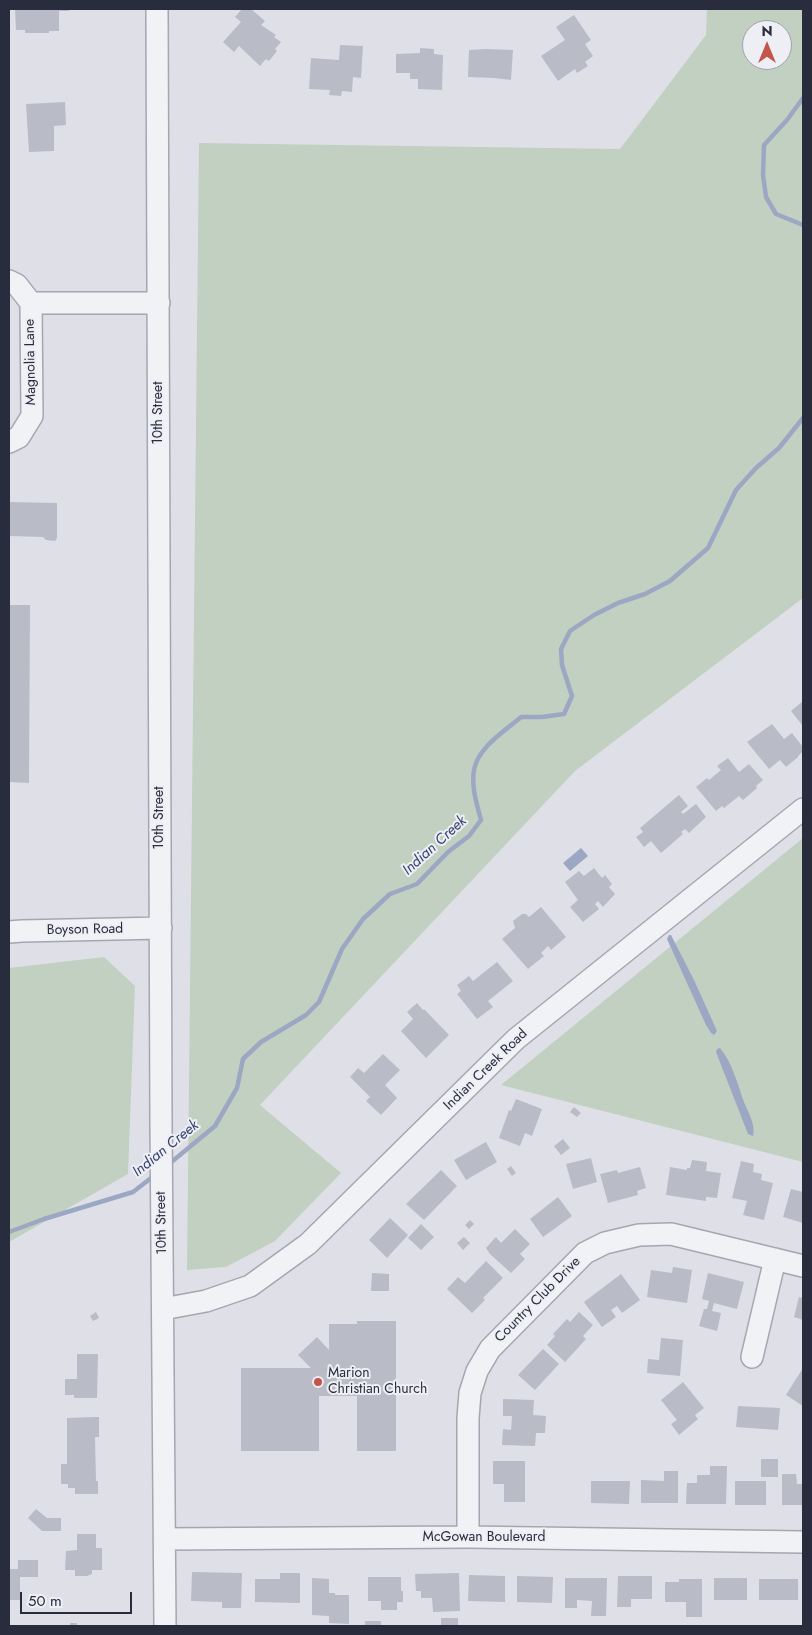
<!DOCTYPE html>
<html>
<head>
<meta charset="utf-8">
<style>
  body { margin:0 }
  #map { position:relative; width:812px; height:1635px; overflow:hidden; background:#dfe0e7; font-family:Jost,sans-serif }
  canvas { display:block }
  .frame { position:absolute; inset:0; border:10px solid #292c3c; pointer-events:none }
  .north { position:absolute; left:742px; top:20px; width:50px; height:50px; box-sizing:border-box; background:#eeeff5; border:1px solid #9fa1ab; border-radius:50%; rotate:0deg; font-size:14px; font-weight:700; line-height:20px; text-align:center; color:#292c3c }
  .north::after { content:''; display:block; margin:auto; width:18px; height:22px; background:#c3554d; clip-path:polygon(50% 0,100% 100%,50% 72%,0 100%) }
  .scale { position:absolute; left:20px; top:1592px; width:112px; height:22px; box-sizing:border-box; border:2px solid #292c3c; border-top:0; padding-left:6px; font-size:15px; line-height:18px; white-space:nowrap; color:#292c3c; -webkit-text-stroke:4px #eeeff5; paint-order:stroke }
</style>
</head>
<body>
<div id="map">
<canvas width="812" height="1635"></canvas>
<div class="frame"></div>
<div class="north">N</div>
<div class="scale">50 m</div>
</div>
<script>
const ctx = document.querySelector('canvas').getContext('2d');
ctx.lineJoin = 'round';
function paint(path, color) { ctx.fillStyle = color; ctx.fill(path, 'evenodd'); }
function trace(path, color, width, dash) { ctx.strokeStyle = color; ctx.lineWidth = width; ctx.lineCap = dash ? 'butt' : 'round'; ctx.setLineDash(dash || []); ctx.stroke(path); }
function write(font, color, halo, rows, align = 'center') {
  ctx.font = font + ' Jost,sans-serif'; ctx.lineWidth = 4; ctx.setLineDash([]); ctx.textBaseline = 'middle'; ctx.strokeStyle = halo; ctx.fillStyle = color; for (const [text, x, y, turn = 0] of rows) {
    ctx.save(); ctx.translate(x, y); ctx.rotate((+turn || 0) * Math.PI / 180); ctx.textAlign = isNaN(turn) ? turn : align; if (halo) ctx.strokeText(text, 0, 0); ctx.fillText(text, 0, 0); ctx.restore();
  }
}
paint(new Path2D(`
  M707 9H803V598L575 771 260 1105 341 1173 275 1241 226 1267 187 1270 199 143 620 149 706 35ZM752 30H782V60H752Z
  M803 838V1162L501 1085Z
  M104 957 135 986 128 1174 9 1242V968Z`), '#c1d0c0');
paint(new Path2D(`
  M581 848 588 856 570 871 563 863Z
  M669 935H671L694 980 717 1031 714 1035 711 1033 706 1025 667 939Z
  M720 1048C733 1064 737 1083 744 1102 748 1112 756 1125 753 1136L748 1134 716 1052 717 1049Z`), '#9ca7c4');
trace(new Path2D(`
  M803 98 787 120 764 145 763 175 766 197 776 214 803 225
  M169 1164 215 1126 237 1088 243 1059 261 1042 306 1015 319 1002 342 949 363 919 390 894 417 884 448 852 469 836 481 820C477 805 471 786 474 770 478 747 505 731 521 717H542L564 714 572 696 562 665 561 649 570 631 594 615 618 603 645 594 670 581 708 548 736 490 756 468 779 448 803 418
  M9 1232 44 1219 133 1192 155 1175`), '#9ca7c4', 4.5);
paint(new Path2D(`
  M15 9H69V11H59V31H49V33H25V30H16Z
  M242 9H251L265 21 261 25 276 35 274 37 281 42 275 49 277 51 269 61 266 59 260 66 239 46 234 52 223 42 241 22 235 17Z
  M574 15 591 40 585 44 593 56 585 62 588 66 577 73 575 69 558 81 541 56 565 40 556 27Z
  M340 45 363 46 361 78 353 77 352 92 342 91 341 96 329 95 330 90 309 89 311 58 339 60Z
  M420 48 434 49V54L443 55 442 90 418 89V79H410V73H396V54L420 53Z
  M486 49 513 50 511 80 494 78 468 77 469 50Z
  M65 102 66 125 54 126V151L29 152 26 104Z
  M9 502 57 503V538L55 541 46 540 43 537 9 536Z
  M9 605H30L29 783 9 782Z
  M803 701V726L791 711Z
  M772 724 784 739 792 733 803 747V751L798 756V757L786 767 780 760 769 769 747 742Z
  M728 758 739 772 749 764 763 780 756 786 757 788 743 800 739 796 724 808 722 806 716 811 696 787 707 778 709 780 721 770 717 766Z
  M679 795 688 806 681 812 683 814 696 804 706 817 689 833 685 829 681 832 683 834 661 853 651 841 644 847 636 837 643 832 640 828Z
  M594 868 602 878 605 875 612 884 609 887 615 894 603 907 598 901 595 904 599 909 583 922 570 907 578 900 565 882 579 871 584 876Z
  M541 907 566 937 551 950 548 946 541 953 544 956 528 969 502 939 515 928 513 921 522 914H526L529 917Z
  M497 962 513 981 488 1001 493 1007 477 1019 457 994 461 991 457 985 469 976 473 981Z
  M417 1003 423 1010 424 1009 449 1035 426 1058 401 1031 413 1019 407 1012Z
  M383 1054 400 1070 385 1085 397 1098 381 1115 366 1101 370 1097 350 1077 358 1068 364 1073Z
  M516 1099 542 1109 532 1136 525 1133 520 1146 499 1138 509 1110 511 1111Z
  M574 1107 581 1113 577 1117 570 1112Z
  M563 1139 570 1148 561 1155 554 1146Z
  M486 1142 497 1162 466 1180 454 1160Z
  M591 1158 597 1182 573 1189 566 1164Z
  M692 1160 707 1162 706 1171 721 1173 717 1198 706 1197V1201L666 1195 670 1167 687 1170V1168H690Z
  M741 1161 754 1164 753 1172 762 1174 761 1180 773 1183 764 1220 743 1215 747 1201 732 1198Z
  M511 1166 516 1173 512 1176 507 1169Z
  M640 1167 646 1188 637 1191 638 1195 608 1203 600 1174 617 1170 618 1173Z
  M441 1170 457 1186 424 1220 406 1204Z
  M791 1189 803 1192V1223L783 1217Z
  M558 1197 572 1216 543 1237 530 1219Z
  M390 1218 408 1235 387 1258 369 1240Z
  M470 1220 474 1224 469 1229 465 1225Z
  M421 1224 434 1237 421 1250 408 1238Z
  M515 1229 530 1244 520 1254 525 1259 511 1273 490 1254 486 1248 496 1237 501 1243Z
  M464 1237 470 1243 463 1250 457 1243Z
  M486 1261 503 1278 483 1298 485 1300 472 1313 447 1289 458 1277 465 1283Z
  M673 1267 692 1270 687 1303 647 1297 651 1270 672 1273Z
  M372 1273 389 1274V1291H371Z
  M708 1273 744 1282 737 1309 714 1303 712 1311 721 1313 717 1331 699 1326 704 1309H707L709 1301 702 1299Z
  M621 1274 640 1300 622 1313 617 1306 611 1310 616 1317 602 1327 584 1302Z
  M799 1297 803 1298V1320L794 1317Z
  M96 1312 99 1318 93 1321 90 1316Z
  M579 1312 593 1325 583 1336 586 1339 565 1362 547 1345 555 1336 553 1334 567 1319 570 1322Z
  M357 1321H396V1451H357V1396H319V1451H241V1368H311L298 1355 317 1337 329 1350V1324H357Z
  M661 1338 683 1340 680 1376 647 1373 648 1359 659 1360Z
  M543 1349 559 1364 535 1390 518 1375Z
  M77 1354H98L97 1398H74V1395H65V1379H77Z
  M803 1368V1406L786 1395Z
  M683 1382 704 1408 695 1415 698 1419 679 1435 671 1424 677 1420 661 1400Z
  M503 1399 534 1400 533 1415 546 1416 545 1433H536L535 1446 502 1445 503 1429 511 1430 512 1416H503Z
  M738 1406 780 1408 778 1430 736 1427Z
  M94 1417H99V1437H95L96 1481H98V1494H75V1488H68V1484H61V1464H67V1418Z
  M761 1459H778V1477H761Z
  M493 1461H525V1502H504V1484H493Z
  M710 1466H727L726 1504H686L687 1483H697V1475H710Z
  M664 1471H678V1503H641V1480L664 1481Z
  M782 1474H796L797 1484H803V1505H782Z
  M591 1481H630L629 1504 591 1503Z
  M735 1481H766V1505H735Z
  M36 1509 47 1518H61V1531H42L28 1518Z
  M77 1534H96V1548H102V1570H92V1574L87 1576H75V1570H65L66 1551 77 1550Z
  M18 1560H38V1577H20V1600H9V1569H18Z
  M192 1572 242 1573 241 1608H222V1602L191 1601Z
  M280 1573H300V1603L255 1602V1579H280Z
  M459 1573 460 1611 433 1612 432 1598H421V1591H416L415 1574Z
  M469 1575 505 1576V1602L468 1601Z
  M517 1576 553 1577 552 1603 517 1602Z
  M618 1576H652V1599H631V1607H617Z
  M368 1577H401V1591H403V1602H397V1610H381V1601H368Z
  M312 1578 329 1579V1593H335V1595H349V1624L329 1623V1616L312 1615Z
  M565 1578H607L606 1616H591L592 1601 577 1600V1608H565Z
  M714 1578H747V1600H714Z
  M679 1579H702V1617H686V1602H665V1582H679Z
  M759 1579H798V1600H759Z
  M441 1618H458V1626H441Z
  M365 1621H381V1626H365Z
  M70 1623H77V1626H70Z`), '#b9bbc6');
const minor = new Path2D(`
  M157 9 161 1122 165 1626
  M9 281 17 285 31 303 32 416 19 437 9 442
  M31 303H159
  M9 932 22 931 161 928
  M163 1309 206 1301 250 1286 308 1244 516 1039 803 809
  M752 1357 775 1259
  M468 1537V1418L470 1393 477 1371 490 1349 585 1253 605 1243 639 1235 671 1234 803 1266
  M165 1539 468 1537 803 1542`);
trace(minor, '#a5a6b0', 24);
trace(minor, '#f1f2f5', 21);
for (const [x, y, r, color] of [
  [318,1382,5,"#c3554d"]
]) { const dot = new Path2D(); dot.arc(x, y, r, 0, 2 * Math.PI); ctx.fillStyle = color; ctx.fill(dot); trace(dot, '#eeeff5', 2); }
write('14px', '#292c3c', '#eeeff5', [
  ["Magnolia Lane",31,362,-91],
  ["10th Street",159,413,-90],
  ["10th Street",160,818,-90],
  ["Boyson Road",85,930,-1],
  ["Indian Creek Road",486,1070,-44],
  ["10th Street",162,1223,-91],
  ["Country Club Drive",538,1300,-45],
  ["McGowan Boulevard",484,1538]
]);
write('14px', '#292c3c', '#eeeff5', [
  ["Marion",328,1374],
  ["Christian Church",328,1390]
], 'left');
write('italic 15px', '#36436d', '#eeeff5', [
  ["Indian Creek",435,846,-42],
  ["Indian Creek",166,1149,-39]
]);
</script>
</body>
</html>
